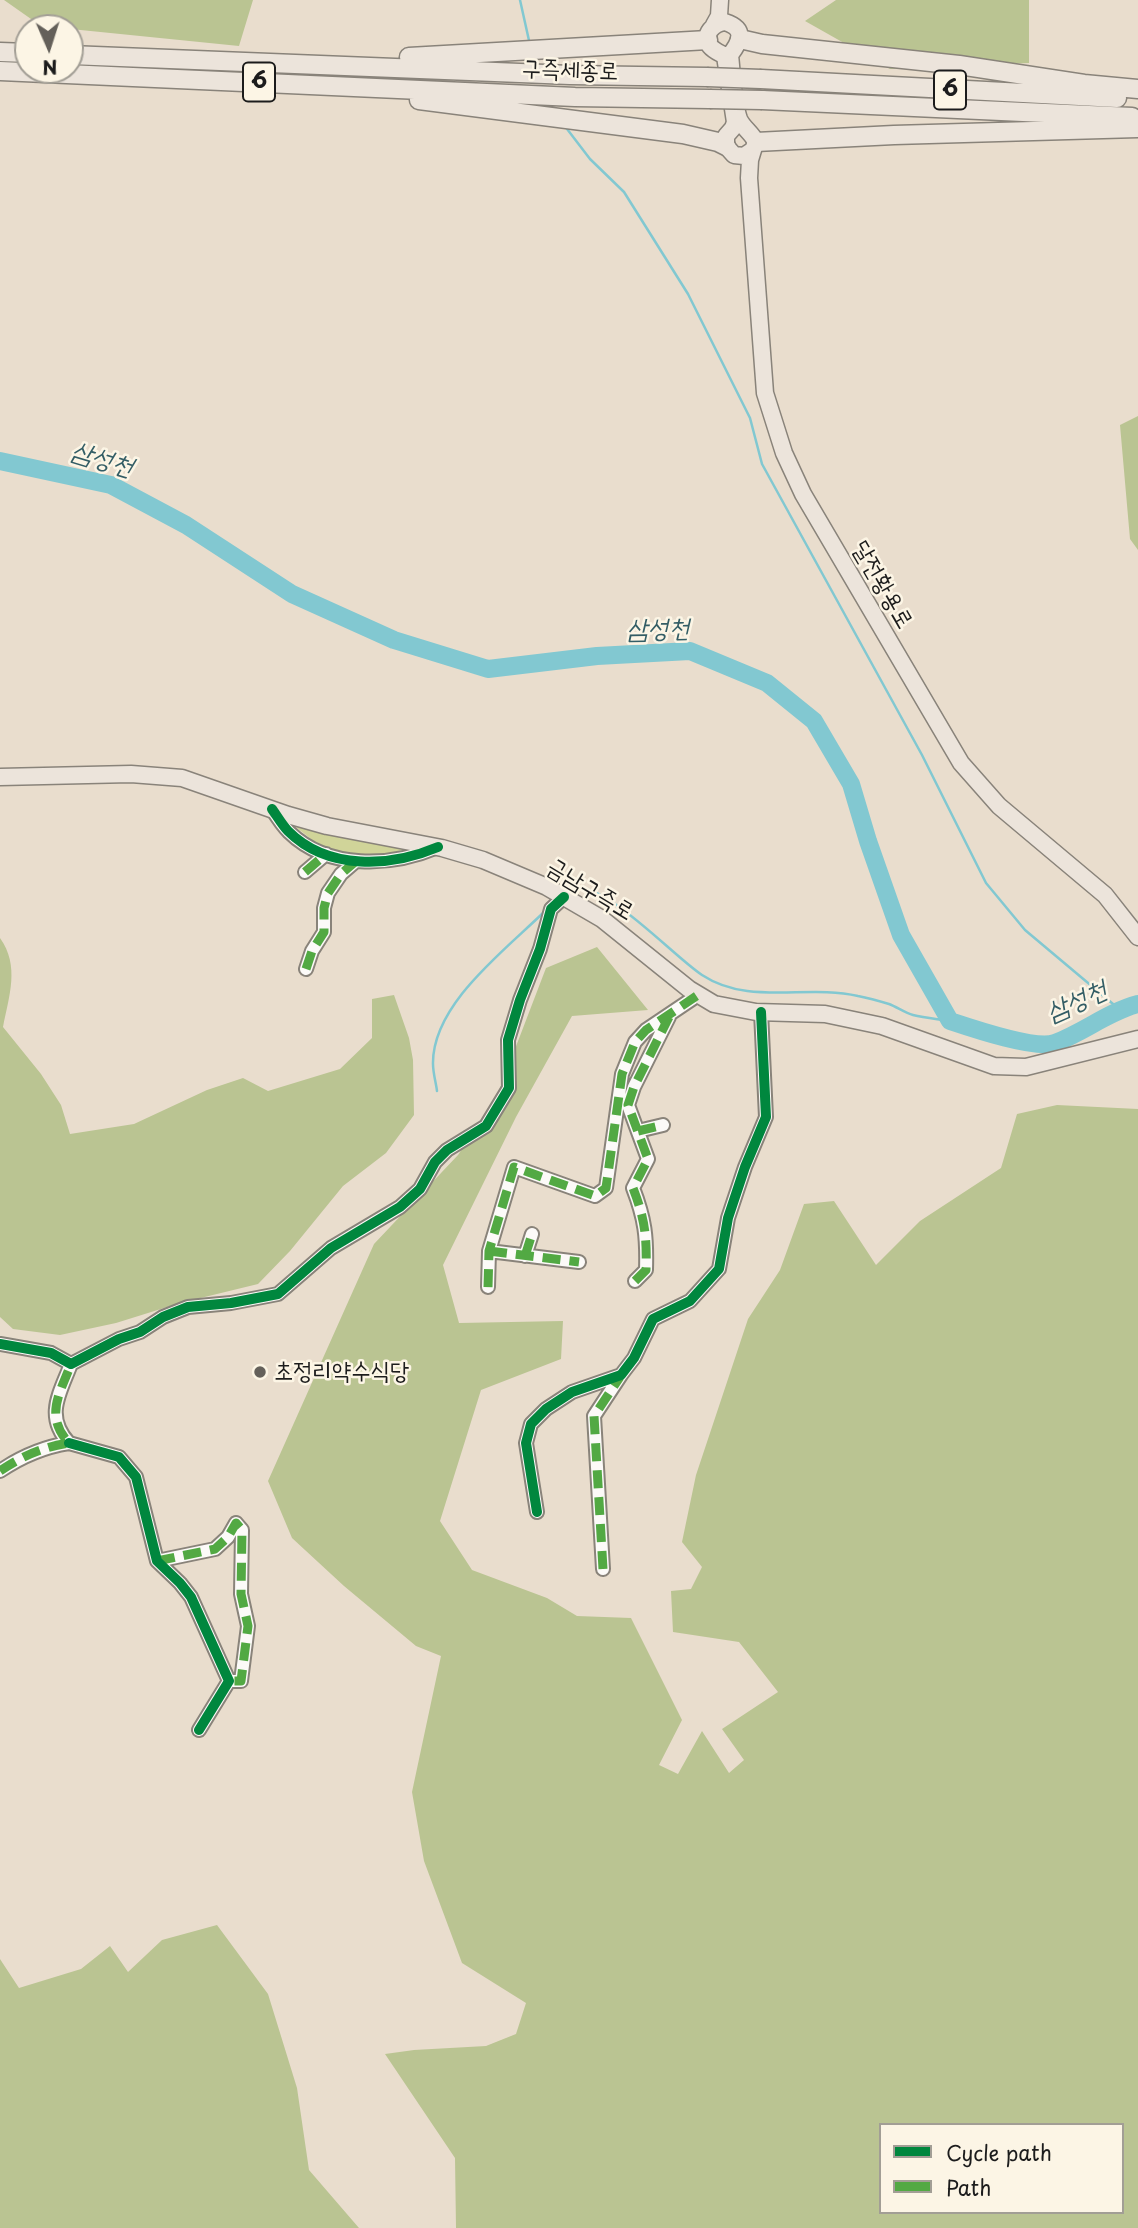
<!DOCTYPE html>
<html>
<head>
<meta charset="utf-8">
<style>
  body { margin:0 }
  #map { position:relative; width:1138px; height:2228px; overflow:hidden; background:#e9ddcd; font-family:"Playpen Sans",sans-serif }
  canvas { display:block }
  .legend { position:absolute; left:879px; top:2123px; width:245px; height:91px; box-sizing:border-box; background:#fcf5e5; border:2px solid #a29e95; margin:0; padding:9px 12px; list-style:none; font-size:21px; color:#1c1c1c }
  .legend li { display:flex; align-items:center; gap:14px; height:35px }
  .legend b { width:35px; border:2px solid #a29e95 }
  .north { position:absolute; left:14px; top:14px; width:70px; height:70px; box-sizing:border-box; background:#fcf5e5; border:2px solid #a29e95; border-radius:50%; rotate:177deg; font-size:19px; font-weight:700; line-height:28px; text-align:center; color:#1c1c1c }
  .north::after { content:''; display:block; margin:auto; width:24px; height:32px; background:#64605a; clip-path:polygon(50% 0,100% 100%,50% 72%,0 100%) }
</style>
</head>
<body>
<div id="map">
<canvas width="1138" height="2228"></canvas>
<ul class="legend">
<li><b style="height:9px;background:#00873e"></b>Cycle path</li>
<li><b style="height:9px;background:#52a943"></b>Path</li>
</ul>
<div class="north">N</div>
</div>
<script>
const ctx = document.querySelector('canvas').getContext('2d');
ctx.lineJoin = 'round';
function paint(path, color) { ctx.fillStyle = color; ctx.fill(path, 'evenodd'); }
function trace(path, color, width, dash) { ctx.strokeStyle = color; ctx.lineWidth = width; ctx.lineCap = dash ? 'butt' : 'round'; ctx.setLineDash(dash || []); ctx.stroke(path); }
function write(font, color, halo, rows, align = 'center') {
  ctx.font = font + ' "Playpen Sans","Poor Story",sans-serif'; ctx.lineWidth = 5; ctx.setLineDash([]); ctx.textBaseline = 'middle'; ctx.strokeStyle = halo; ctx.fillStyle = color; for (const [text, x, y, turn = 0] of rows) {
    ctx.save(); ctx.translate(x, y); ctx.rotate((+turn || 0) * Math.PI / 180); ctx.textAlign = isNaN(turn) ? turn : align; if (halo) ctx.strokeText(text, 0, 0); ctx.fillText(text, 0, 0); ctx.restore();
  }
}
paint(new Path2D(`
  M293 825 411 848C383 855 358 861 330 850 317 845 304 833 293 825Z`), '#d0d499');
paint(new Path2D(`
  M4 0H253L239 46 41 26Z
  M836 0H1029V63L890 69 805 21Z
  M1138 416V550L1130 539 1120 425Z
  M0 938C20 966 9 996 3 1027L41 1074 61 1105 70 1134 134 1124 207 1090 243 1078 268 1091 340 1069 372 1038V999L394 995 409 1038 413 1060 414 1115 386 1153 343 1186 290 1251 258 1284 180 1303 116 1323 60 1335 13 1329 0 1317Z
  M597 947 648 1010 572 1016 516 1117 443 1265 459 1323 563 1321 561 1359 481 1390 440 1521 472 1570 547 1598 577 1616 631 1618 682 1720 659 1765 678 1774 702 1731 729 1773 744 1760 722 1729 778 1692 739 1642 673 1632 671 1591 691 1589 702 1567 682 1542 696 1475 748 1319 780 1270 804 1204 834 1201 876 1265 920 1221 1001 1168 1017 1114 1057 1105 1138 1109V2228H456L455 2158 385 2054 414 2050 486 2046 516 2034 526 2003 462 1963 424 1861 412 1792 441 1656 416 1646 344 1586 292 1538 268 1481 374 1244 458 1155 497 1096 546 968ZM881 2125H1122V2212H881Z
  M217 1925 268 1994 297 2088 309 2170 359 2228H0V1959L19 1988 81 1969 110 1946 128 1972 162 1940Z`), '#bac492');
trace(new Path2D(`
  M520 0 530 45
  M564 125 590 159 624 192 688 294 750 418 762 464 922 755 986 883 1025 930 1119 1009
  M572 888C605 881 673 956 702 975 749 1006 806 984 858 996 868 998 879 1001 889 1004 897 1007 905 1013 913 1015 925 1018 938 1019 950 1021
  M437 1091C436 1083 433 1073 433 1064 432 1005 504 951 543 913`), '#82c8d1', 2.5);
trace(new Path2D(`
  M0 461 111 485 186 525 292 594 394 640 488 669 597 656 690 651 767 683 814 721 851 784 868 841 901 935 950 1021C971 1028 1036 1050 1055 1043 1084 1032 1108 1012 1138 1004`), '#82c8d1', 18);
const minor = new Path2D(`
  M272 809C277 817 282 825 289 832 328 870 391 867 438 847
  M305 872 326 854
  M306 969 312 951 324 932V908L328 893 341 874 356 861
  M638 1131 663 1125
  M489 1251 579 1262
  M525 1256 532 1234
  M635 1281 646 1270C647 1237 645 1219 633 1188L648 1159 628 1105 634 1087 669 1017
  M488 1287 489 1251 514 1167 595 1196 606 1188 622 1074 635 1042 646 1030 698 995
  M0 1344 51 1353 71 1364 119 1339 140 1332 163 1317 188 1307 231 1303 278 1294 331 1248 400 1207 420 1189 435 1162 447 1150 486 1126 509 1088 508 1040 520 1000 540 949 551 909 564 897
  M69 1443 119 1457 136 1477 157 1561 180 1583 191 1597 229 1681 199 1730
  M0 1471C22 1456 43 1447 69 1443 44 1416 60 1393 71 1364
  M537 1512 526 1443 531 1424 546 1409 572 1392 621 1375 634 1358 653 1319 690 1301 719 1269 728 1218 745 1167 766 1117 761 1012
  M157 1561 215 1549 228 1537 236 1523 242 1530 241 1594 248 1626 241 1681H229
  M603 1569 594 1416 621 1375`);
const major = new Path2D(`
  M725 22C747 29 740 42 730 55 732 73 733 102 739 119 743 128 752 133 756 142L753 150 744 156 734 155 726 146V136L733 128 735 122 725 56C720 53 714 51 710 46 702 34 714 23 725 22Z
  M714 25 719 16 720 0
  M753 150 750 160 749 178 765 393 784 453 803 494 961 763 999 806 1105 895 1138 937
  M0 777 131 774 182 778 288 815 327 826 442 848 483 860 547 887 602 919 689 989 714 1004 756 1012 825 1014 882 1026 994 1066 1026 1067 1138 1039`);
const highway = new Path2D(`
  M740 39 762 44 959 65 1084 84 1138 89
  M0 52 28 53
  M70 55 570 75 707 77
  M409 57 708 40
  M0 71 575 97 710 99
  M761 79 1117 98
  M419 100 683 134 718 142 726 146
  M762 100 1132 117
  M756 142 894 135 1138 128`);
trace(minor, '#89837a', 16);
trace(major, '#89837a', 19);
trace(highway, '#89837a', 21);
trace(minor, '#fcfaf8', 12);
trace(major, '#ece4db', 16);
trace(highway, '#ece4db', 18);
const highwayBridge = new Path2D(`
  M707 77 761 79
  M710 99 762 100`);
trace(highwayBridge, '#89837a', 21, []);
trace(highwayBridge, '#ece4db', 18);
trace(new Path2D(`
  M305 872 326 854
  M306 969 312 951 324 932V908L328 893 341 874 356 861
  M638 1131 663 1125
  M489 1251 579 1262
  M525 1256 532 1234
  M635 1281 646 1270C647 1237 645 1219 633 1188L648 1159 628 1105 634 1087 669 1017
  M488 1287 489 1251 514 1167 595 1196 606 1188 622 1074 635 1042 646 1030 698 995
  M0 1471C22 1456 43 1447 69 1443 44 1416 60 1393 71 1364
  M157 1561 215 1549 228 1537 236 1523 242 1530 241 1594 248 1626 241 1681H229
  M603 1569 594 1416 620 1377`), '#52a943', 9, [18, 9]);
trace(new Path2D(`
  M272 809C277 816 282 825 288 831 328 871 391 867 438 847
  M0 1344 51 1353 71 1364 119 1339 140 1332 163 1317 188 1307 231 1303 278 1294 331 1248 400 1207 420 1189 435 1162 447 1150 486 1126 509 1088 508 1040 520 1000 540 949 551 909 564 897
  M69 1443 119 1457 136 1477 157 1561 180 1583 191 1597 229 1681 199 1730
  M537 1512 526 1443 531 1424 546 1409 572 1392 621 1375 634 1358 653 1319 690 1301 719 1269 728 1218 745 1167 766 1117 761 1012`), '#00873e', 10);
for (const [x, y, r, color] of [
  [260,1372,7,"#64605a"]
]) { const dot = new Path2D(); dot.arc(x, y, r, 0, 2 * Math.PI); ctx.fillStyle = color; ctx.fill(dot); trace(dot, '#fcf5e5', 2.5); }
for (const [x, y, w] of [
  [259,82,32],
  [950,90,32]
]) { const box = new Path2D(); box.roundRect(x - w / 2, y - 19.5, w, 39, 5); ctx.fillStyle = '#fcf5e5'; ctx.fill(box); trace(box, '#1c1c1c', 2); }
write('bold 23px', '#1c1c1c', null, [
  ["6",259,82],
  ["6",950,90]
]);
write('24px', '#1c1c1c', '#fcf5e5', [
  ["구즉세종로",570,71,2],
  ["달전황용로",882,585,60],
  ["금남구즉로",590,890,31]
]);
write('24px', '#1c1c1c', '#fcf5e5', [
  ["초정리약수식당",274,1372]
], 'left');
write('italic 26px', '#335d65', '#fcf5e5', [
  ["삼성천",102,460,17],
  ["삼성천",658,630,-1],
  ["삼성천",1077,1002,-24]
]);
</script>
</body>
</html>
